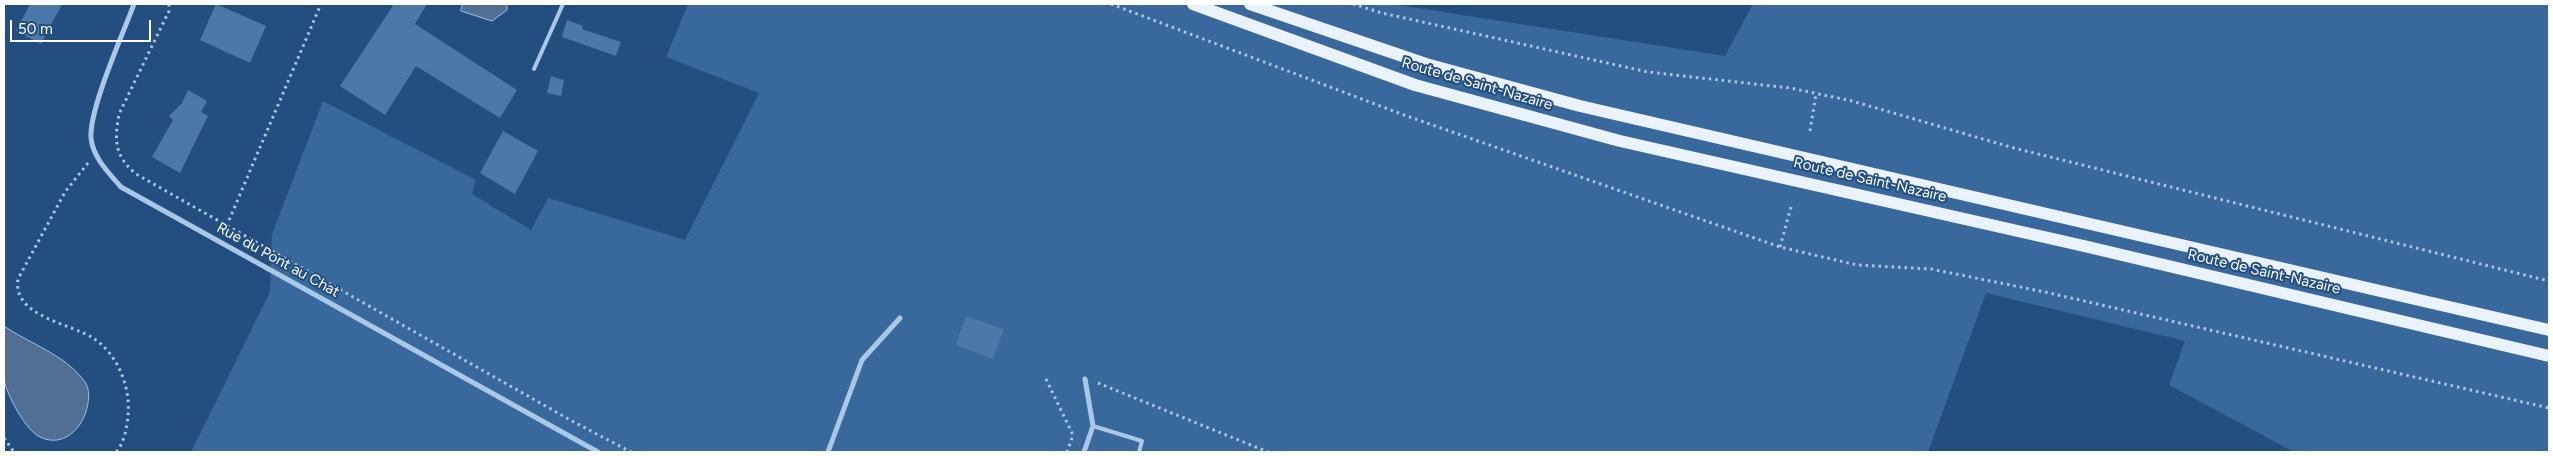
<!DOCTYPE html>
<html>
<head>
<meta charset="utf-8">
<style>
  body { margin:0 }
  #map { position:relative; width:2553px; height:456px; overflow:hidden; background:#244e7f; font-family:Figtree,sans-serif }
  canvas { display:block }
  .frame { position:absolute; inset:0; border:5px solid #fff; pointer-events:none }
  .scale { position:absolute; left:10px; top:20px; width:141px; height:22px; box-sizing:border-box; border:2px solid #fff; border-top:0; padding-left:6px; font-size:15px; line-height:18px; white-space:nowrap; color:#fff; -webkit-text-stroke:4px #244e7f; paint-order:stroke }
</style>
</head>
<body>
<div id="map">
<canvas width="2553" height="456"></canvas>
<div class="frame"></div>
<div class="scale">50 m</div>
</div>
<script>
const ctx = document.querySelector('canvas').getContext('2d');
ctx.lineJoin = 'round';
function paint(path, color) { ctx.fillStyle = color; ctx.fill(path, 'evenodd'); }
function trace(path, color, width, dash) { ctx.strokeStyle = color; ctx.lineWidth = width; ctx.lineCap = dash ? 'butt' : 'round'; ctx.setLineDash(dash || []); ctx.stroke(path); }
function write(font, color, halo, rows, align = 'center') {
  ctx.font = font + ' Figtree,sans-serif'; ctx.lineWidth = 4; ctx.setLineDash([]); ctx.textBaseline = 'middle'; ctx.strokeStyle = halo; ctx.fillStyle = color; for (const [text, x, y, turn = 0] of rows) {
    ctx.save(); ctx.translate(x, y); ctx.rotate((+turn || 0) * Math.PI / 180); ctx.textAlign = isNaN(turn) ? turn : align; if (halo) ctx.strokeText(text, 0, 0); ctx.fillText(text, 0, 0); ctx.restore();
  }
}
paint(new Path2D(`
  M688 4H1392L1725 56 1753 4H2549V452H2294L2169 385 2185 341 1986 293 1928 452H191L270 292 272 234 323 101 476 180 472 194 531 230 548 198 685 240 759 93 666 57Z`), '#38689c');
const water = new Path2D(`
  M463 4H507V10L492 21 461 11Z
  M4 326C30 344 66 355 85 382 90 389 89 400 87 408 82 429 63 448 40 437 26 431 7 395 4 380 1 363 4 343 4 326Z`);
paint(water, '#516f92');
trace(water, '#9dc2e7', 1);
paint(new Path2D(`
  M30 4H62L41 44 16 31Z
  M216 4 266 26 250 63 200 40Z
  M394 4H427L415 24 517 90 500 118 416 66 385 115 340 86Z
  M567 20 583 26 582 29 621 42 616 56 562 37Z
  M551 76 564 80 561 96 547 93Z
  M188 90 207 101 201 112 208 116 180 173 152 157 173 120 169 116 182 103Z
  M503 131 538 151 515 194 480 173Z
  M966 316 1004 329 993 359 956 345Z`), '#4c78a7');
trace(new Path2D(`
  M169 4V11L119 114C114 142 115 156 136 174L572 421 631 452
  M1111 4 1404 115 1780 247 1857 265 1931 269 2045 292 2549 408
  M1353 4 1382 13 1648 72 1790 88 1852 101 2014 148 2549 281
  M1810 131 1816 94
  M88 163 65 192 18 279C12 316 69 323 93 338 118 354 131 388 128 416 127 427 124 444 116 452
  M224 232 321 4
  M1780 247 1791 207
  M1046 379 1073 435 1067 452
  M1098 383 1268 452
  M4 438 14 452`), '#a9c7e6', 3, [2.5, 4]);
trace(new Path2D(`
  M534 69 563 4
  M1093 426 1142 441 1139 452`), '#a9c7e6', 4);
trace(new Path2D(`
  M134 4C123 34 89 109 91 138 93 158 109 173 121 187L598 452
  M828 452 862 360 900 318
  M1084 452 1093 426 1085 379`), '#a9c7e6', 5);
trace(new Path2D(`
  M1193 4 1415 85 1620 141 2084 246 2549 356
  M1250 4 1426 64 1580 106 2549 330`), '#eaf2fd', 12);
write('15px', '#fff', '#244e7f', [
  ["Route de Saint-Nazaire",1477,84,16],
  ["Route de Saint-Nazaire",1870,180,13],
  ["Rue du Pont au Chat",278,260,29],
  ["Route de Saint-Nazaire",2264,272,13]
]);
</script>
</body>
</html>
